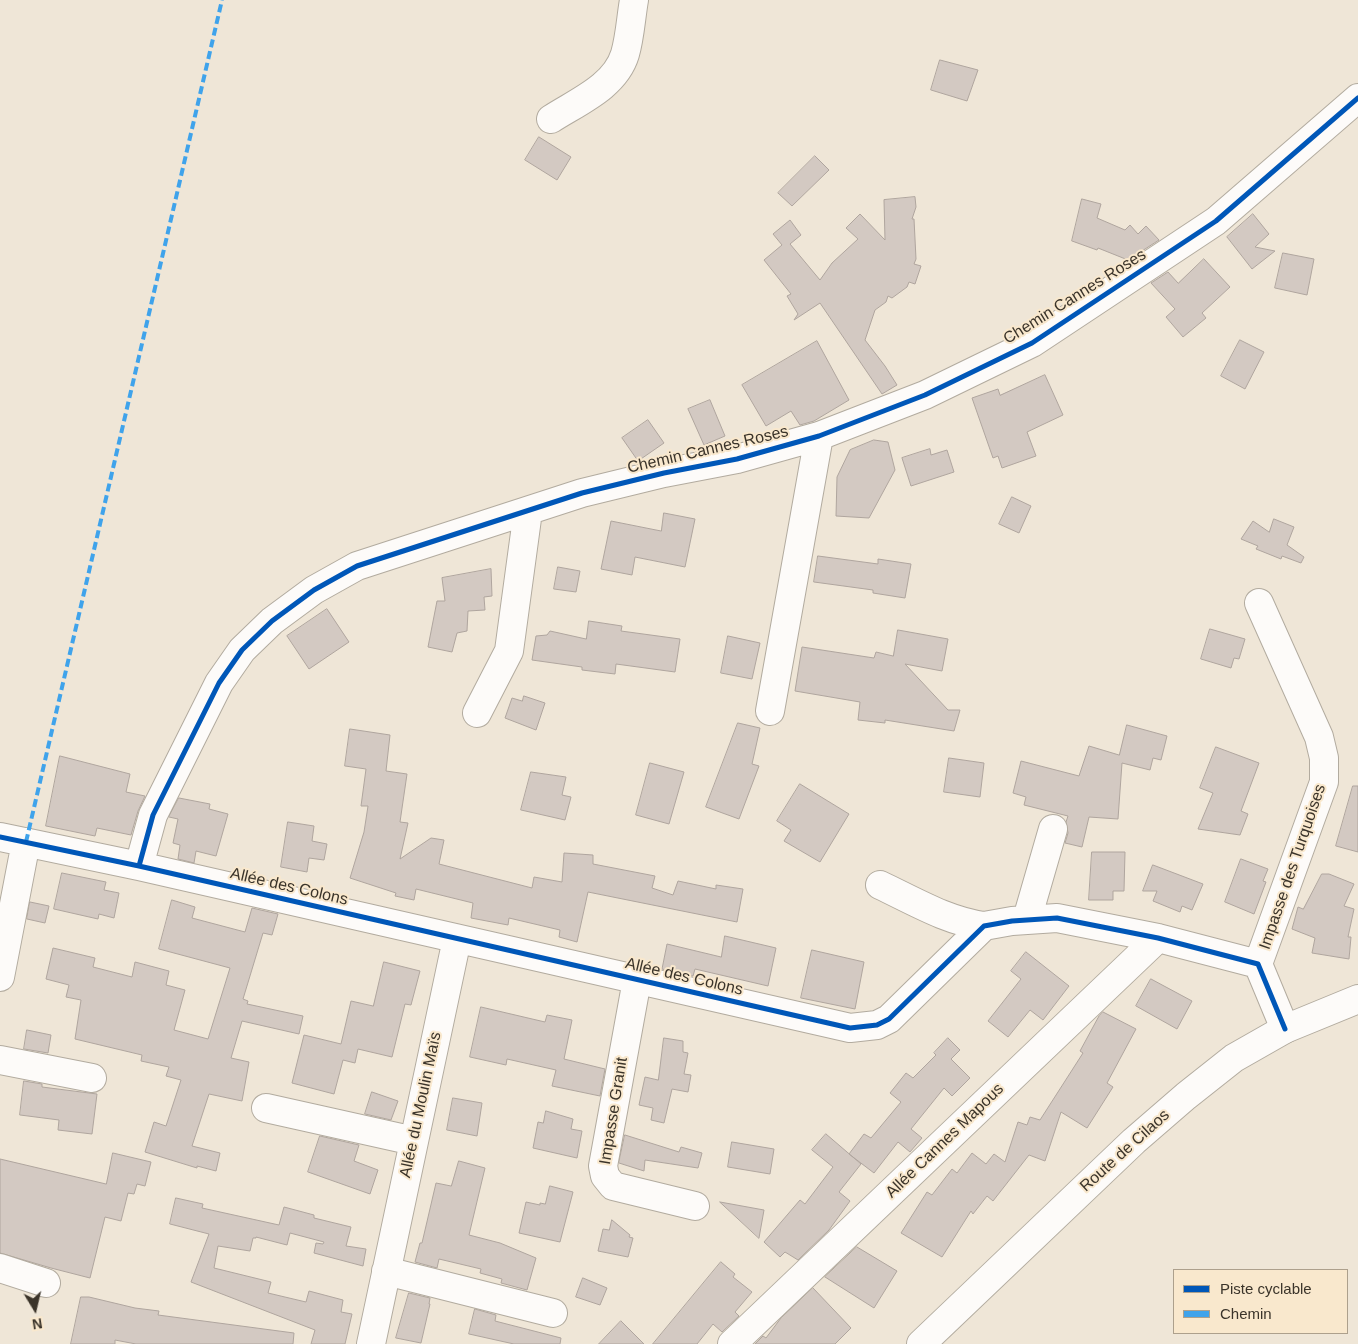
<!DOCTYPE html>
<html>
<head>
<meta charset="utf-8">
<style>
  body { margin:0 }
  #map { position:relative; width:1358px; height:1344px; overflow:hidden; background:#efe6d7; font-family:Helvetica,sans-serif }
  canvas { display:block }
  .legend { position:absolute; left:1173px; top:1269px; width:175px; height:65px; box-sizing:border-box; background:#f9e8cd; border:1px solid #ada08c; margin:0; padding:6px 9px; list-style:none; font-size:15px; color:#3b342a }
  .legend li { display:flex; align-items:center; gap:10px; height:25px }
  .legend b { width:25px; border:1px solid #ada08c }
  .north { position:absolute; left:10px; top:1284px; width:50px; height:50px; -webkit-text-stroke:4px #f9e8cd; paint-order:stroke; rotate:171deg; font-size:14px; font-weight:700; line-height:20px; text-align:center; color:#3b342a }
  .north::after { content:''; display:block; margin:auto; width:18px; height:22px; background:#3b342a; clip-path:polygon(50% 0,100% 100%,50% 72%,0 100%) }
</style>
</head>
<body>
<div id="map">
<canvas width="1358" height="1344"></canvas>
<ul class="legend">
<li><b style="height:6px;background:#0057b8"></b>Piste cyclable</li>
<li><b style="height:6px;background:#3fa3eb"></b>Chemin</li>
</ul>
<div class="north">N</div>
</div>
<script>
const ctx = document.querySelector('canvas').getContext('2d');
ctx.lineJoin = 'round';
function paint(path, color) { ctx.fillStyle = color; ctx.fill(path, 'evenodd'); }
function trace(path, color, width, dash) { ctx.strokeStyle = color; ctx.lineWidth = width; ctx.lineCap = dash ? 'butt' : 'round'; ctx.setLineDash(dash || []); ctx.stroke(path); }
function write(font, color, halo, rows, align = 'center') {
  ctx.font = font + ' Helvetica,sans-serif'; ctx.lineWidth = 4; ctx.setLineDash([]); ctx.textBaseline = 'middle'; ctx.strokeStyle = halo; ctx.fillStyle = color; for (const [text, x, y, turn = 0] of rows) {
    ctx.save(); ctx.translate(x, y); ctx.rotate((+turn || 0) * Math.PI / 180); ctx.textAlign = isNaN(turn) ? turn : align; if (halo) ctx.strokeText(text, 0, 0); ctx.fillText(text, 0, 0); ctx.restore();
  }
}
const building = new Path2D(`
  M940 60 978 70 967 101 931 90Z
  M539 137 571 157 557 180 525 160Z
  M815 156 829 170 792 206 778 193Z
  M915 197 916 207 912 219H914L916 259 914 264 921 266 915 284 909 282 907 287 892 298 888 296 886 302 875 310 865 340 885 366 897 385 882 394 820 303 794 320 798 314 787 296 791 294 764 260 782 245 773 234 790 220 801 235 790 244 820 280 832 263 858 239 846 228 860 214 885 240 884 200Z
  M1082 199 1101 204 1097 218 1125 230 1130 225 1138 234 1146 226 1159 240 1128 260 1098 248 1097 250 1072 241Z
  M1253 214 1269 234 1255 247 1275 251 1252 269 1227 237Z
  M1283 253 1314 259 1307 295 1275 288Z
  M1204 259 1230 287 1202 313 1206 318 1183 337 1166 317 1175 309 1151 283 1168 272 1178 283Z
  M1240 340 1264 352 1245 389 1221 376Z
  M817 341 849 400 814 421 800 425 791 411 766 426 742 385Z
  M1045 375 1063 415 1027 432 1036 456 1002 468 998 456 993 458 972 398 998 389 1000 395Z
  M710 400 725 436 704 445 688 409Z
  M648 420 664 443 638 461 622 438Z
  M874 440 888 442 895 470 869 518 836 516 837 477 850 450Z
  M930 449 931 455 947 450 954 472 911 486 902 458Z
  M1012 497 1031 506 1019 533 999 524Z
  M664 513 695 519 685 567 635 557 632 575 601 569 611 521 661 531Z
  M1274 519 1294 527 1287 545 1304 557 1301 563 1282 556 1281 559 1256 549 1258 546 1241 539 1253 521 1269 532Z
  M818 556 878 564V559L911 564 905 598 873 593V590L814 582Z
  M558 567 580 571 576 592 554 589Z
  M491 569 492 596 484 597 485 610 468 611 467 631 457 633 452 652 428 647 437 601H445L442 578Z
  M327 609 349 642 309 669 287 636Z
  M589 621 622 626 621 631 680 639 675 672 616 664 615 674 582 670V667L532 660 536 636 547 635 550 631 586 639Z
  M1210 629 1245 639 1239 659 1234 658 1231 668 1201 659Z
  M898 630 948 639 942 671 905 664 948 710H960L954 731 885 720V723L858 720 860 702 795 691 802 647 874 658 876 652 893 656Z
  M728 636 760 643 752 679 721 673Z
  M524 696 545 703 536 730 505 718 512 698 522 701Z
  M738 723 760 728 752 764 759 766 739 819 706 807Z
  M1127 725 1167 736 1161 760 1153 758 1150 770 1122 763 1118 819 1089 817 1082 847 1065 843 1068 833 1066 822 1068 816 1024 805 1026 797 1013 793 1021 761 1079 776 1089 746 1119 755Z
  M350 729 390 735 386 771 407 774 400 822 408 823 400 859 431 838 444 840 439 864 532 888 534 877 562 882 564 853 593 855V864L655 876 652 888 673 895 678 881 716 889V885L743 889 737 922 588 892 577 942 559 937 560 930 509 918 508 925 471 918 473 903 416 889 414 900 395 896 396 893 350 878 364 832 368 806H361L366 769 345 766Z
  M1216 747 1259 763 1241 811 1248 814 1240 835 1198 829 1213 793 1200 788Z
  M60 756 130 774 126 792 145 796 138 811 131 835 97 828 95 836 46 826Z
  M949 758 984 763 980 797 944 792Z
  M650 763 684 772 669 824 636 815Z
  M531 772 566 777 562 795 571 797 565 820 521 810Z
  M800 784 849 814 820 862 784 841 791 830 777 821Z
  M1353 786H1358V852L1336 846Z
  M179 798 210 804 209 809 228 814 216 856 196 851 194 863 178 859 180 845 173 843 178 819 169 817Z
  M288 822 314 826 312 841 327 844 324 860 309 858 307 872 281 867Z
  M1092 852H1125L1124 891H1113V900H1089Z
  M1241 859 1268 869 1263 881 1266 882 1254 914 1225 902Z
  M1153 865 1203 884 1192 910 1182 906 1180 912 1153 901 1157 891H1143Z
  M62 873 106 882 104 890 119 893 114 918 99 914 98 919 54 909Z
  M1322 874H1329L1354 884 1344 906 1354 909 1348 937H1351L1349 959 1312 953 1315 938 1292 929 1298 907 1303 909Z
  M172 900 195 907 192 918 245 932 252 908 278 914 272 935 263 933 243 999 248 1001 247 1004 303 1016 299 1034 242 1021 231 1058 249 1062 242 1101 209 1094 192 1146 220 1153 216 1171 197 1166V1168L145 1152 154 1122 166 1126 181 1080 166 1076 169 1067 141 1061 142 1055 75 1039 81 1000 66 997 69 985 46 979 53 948 95 958 93 967 132 977 135 962 169 971 166 985 185 990 174 1030 208 1039 230 968 159 949Z
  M30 902 49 906 45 923 27 919Z
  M725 936 776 948 768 986 695 969 693 976 662 969 667 944 721 957Z
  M812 950 864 962 855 1009 801 998Z
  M1026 952 1069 986 1043 1020 1030 1010 1008 1037 988 1021 1021 979 1011 971Z
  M384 962 420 971 411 1005 405 1004 392 1057 358 1049 355 1063 343 1060 334 1094 292 1083 304 1035 341 1044 351 1001 373 1006Z
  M1151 979 1192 1001 1177 1029 1136 1006Z
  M481 1007 545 1022 547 1015 572 1020 564 1059 605 1069 600 1096 552 1086 556 1070 507 1059 506 1065 470 1057Z
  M1103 1012 1136 1029 1107 1083 1113 1087 1087 1128 1061 1112 1045 1161 1029 1155 993 1201 987 1196 973 1214 971 1211 942 1257 901 1233 927 1192 932 1195 952 1169 957 1173 972 1153 986 1164 994 1154 1005 1162 1018 1122 1027 1125 1030 1117 1040 1120 1083 1053 1080 1051 1099 1016Z
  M27 1030 51 1035 48 1053 24 1049Z
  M664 1038 683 1041V1052L688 1053 684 1074 691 1075 688 1092 672 1089 664 1123 651 1120 653 1108 639 1105 645 1077 658 1080Z
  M948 1038 960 1050 951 1059 970 1078 952 1096 944 1088 911 1129 922 1138 910 1152 898 1142 874 1173 849 1154 864 1134 871 1138 901 1102 890 1093 906 1073 913 1078 936 1055 934 1053Z
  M24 1081 42 1084V1087L97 1094 92 1134 58 1130 59 1120 20 1115Z
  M372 1092 398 1101 391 1120 365 1114Z
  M453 1098 482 1103 477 1136 447 1130Z
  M546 1111 573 1119 571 1129 582 1131 577 1158 533 1148 538 1122 543 1123Z
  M826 1134 861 1164 839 1192 850 1201 829 1230 798 1260 785 1252 780 1257 764 1242 800 1200 805 1204 833 1167 812 1150Z
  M625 1135 679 1152 681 1147 702 1153 698 1168 645 1160 644 1171 619 1163Z
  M320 1136 359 1145 354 1161 378 1170 370 1194 308 1172Z
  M732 1142 774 1149 770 1174 728 1167Z
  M113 1153 151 1162 145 1186 137 1184 134 1194 128 1193 121 1221 105 1217 90 1278 51 1268 0 1253V1159L106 1184Z
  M459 1161 485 1168 469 1235 500 1243 536 1258 527 1290 501 1283 502 1279 480 1273 481 1269 439 1259 437 1268 415 1262 420 1243H422L436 1183 451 1186Z
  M550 1186 573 1192 560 1242 519 1233 526 1202 540 1205V1203L545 1204Z
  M176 1198 203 1204 202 1208 279 1225 284 1207 314 1215V1218L351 1227 346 1246 366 1249 363 1266 314 1253 316 1243 323 1244 324 1242 290 1233 287 1245 256 1237V1238H253L250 1251 218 1246 214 1268 271 1282 268 1293 306 1302 309 1291 343 1300 341 1312 352 1314 345 1344H311L315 1330 191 1282 209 1234 170 1224Z
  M720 1202 764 1210 759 1238Z
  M612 1220 630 1235 629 1237 633 1238 628 1257 598 1251 603 1229 609 1230Z
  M857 1247 897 1271 874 1308 825 1277Z
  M721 1262 735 1274 733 1277 752 1292 735 1312 739 1316 722 1332 713 1324 697 1344H653Z
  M583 1278 607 1288 600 1305 576 1297Z
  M813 1288 851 1328 835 1344H755L763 1336 766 1338 781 1318Z
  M409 1293 430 1298 429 1304H430L421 1343 396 1338Z
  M81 1297H89L135 1308 159 1311 158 1315 294 1333 293 1344H136L115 1340V1344H71Z
  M475 1309 496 1315 495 1321 561 1338 560 1344H514L469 1334Z
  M621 1321 644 1344H599Z`);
paint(building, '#d3c9c2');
trace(building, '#afa59e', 1);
const minor = new Path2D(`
  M551 119C577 102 615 87 625 54 630 37 631 17 634 0
  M770 711 819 436
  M477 713 509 651 528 511
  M0 837 139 866 850 1028 877 1025 889 1019 984 926 1012 921 1057 918 1158 938 1258 964 1285 1029
  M139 866 153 815 219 683 242 650 272 621 314 590 357 566 582 493 664 473 737 459 819 436 925 395 1032 343 1216 221 1358 98
  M880 885C914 901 947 921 984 926
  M1027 919 1053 829
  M1258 964 1324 782V758L1319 737 1259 603
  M0 977 26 842
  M637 980 603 1166 605 1176 613 1186 695 1206
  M0 1060 92 1078
  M266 1108 414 1141
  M0 1268 46 1283
  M386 1271 553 1313
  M371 1344 457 939
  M732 1344 1158 938`);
const major = new Path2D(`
  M921 1344 1134 1141 1186 1096 1234 1058 1285 1029 1358 999`);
trace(minor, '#b2ab9f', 30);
trace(major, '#b2ab9f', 30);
trace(minor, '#fdfbf9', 28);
trace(major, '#fdfbf9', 28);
trace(new Path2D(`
  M26 842 222 0`), '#3fa3eb', 4, [8, 4]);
trace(new Path2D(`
  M0 837 139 866 850 1028 877 1025 889 1019 984 926 1012 921 1057 918 1158 938 1258 964 1285 1029
  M139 866 153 815 219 683 242 650 272 621 314 590 357 566 582 493 664 473 737 459 819 436 925 395 1032 343 1216 221 1358 98`), '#0057b8', 5);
write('16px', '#3b342a', '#f9e8cd', [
  ["Chemin Cannes Roses",1075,297,-32],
  ["Chemin Cannes Roses",708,450,-13],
  ["Impasse des Turquoises",1293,867,-71],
  ["Allée des Colons",289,887,13],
  ["Allée des Colons",684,977,13],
  ["Allée du Moulin Maïs",421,1105,-78],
  ["Impasse Granit",614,1111,-81],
  ["Allée Cannes Mapous",945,1141,-44],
  ["Route de Cilaos",1125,1151,-42]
]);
</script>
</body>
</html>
